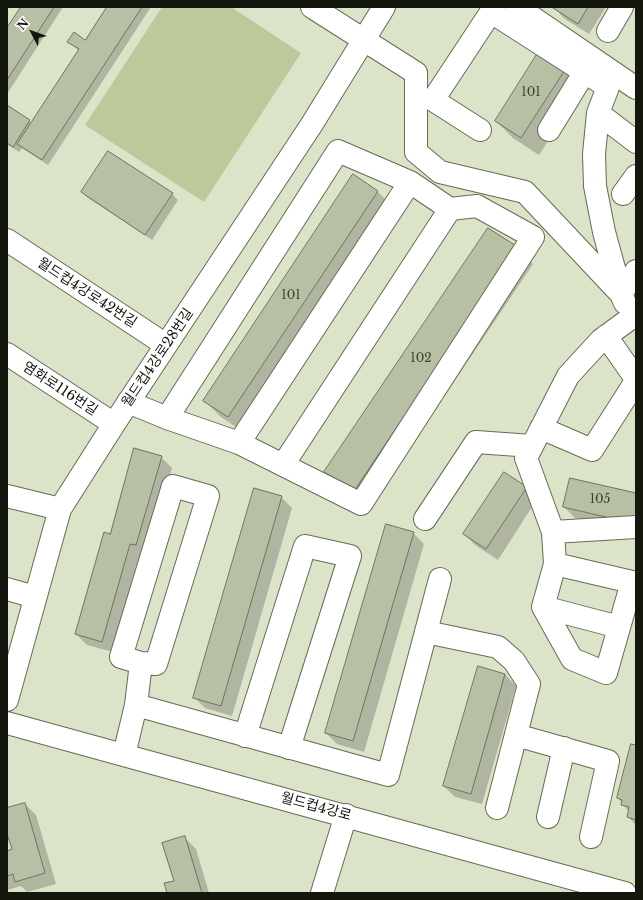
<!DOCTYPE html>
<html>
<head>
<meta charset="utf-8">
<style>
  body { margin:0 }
  #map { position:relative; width:643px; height:900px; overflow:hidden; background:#dbe3c8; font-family:"Libre Baskerville",serif }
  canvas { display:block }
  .frame { position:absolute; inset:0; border:8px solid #14170d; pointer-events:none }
  .north { position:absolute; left:12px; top:12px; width:40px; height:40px; -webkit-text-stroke:3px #fff; paint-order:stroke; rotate:311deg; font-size:11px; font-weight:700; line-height:16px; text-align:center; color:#14170d }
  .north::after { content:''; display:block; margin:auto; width:14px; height:18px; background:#14170d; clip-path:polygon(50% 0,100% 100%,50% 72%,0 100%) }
</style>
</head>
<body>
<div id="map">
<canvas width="643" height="900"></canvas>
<div class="frame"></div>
<div class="north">N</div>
</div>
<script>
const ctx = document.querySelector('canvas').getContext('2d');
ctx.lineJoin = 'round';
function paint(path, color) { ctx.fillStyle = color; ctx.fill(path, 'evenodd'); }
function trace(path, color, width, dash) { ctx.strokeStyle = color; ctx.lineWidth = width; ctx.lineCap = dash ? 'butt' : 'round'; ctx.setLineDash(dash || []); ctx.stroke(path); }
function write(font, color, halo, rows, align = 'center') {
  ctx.font = font + ' "Libre Baskerville","Noto Sans KR",serif'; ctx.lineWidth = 3.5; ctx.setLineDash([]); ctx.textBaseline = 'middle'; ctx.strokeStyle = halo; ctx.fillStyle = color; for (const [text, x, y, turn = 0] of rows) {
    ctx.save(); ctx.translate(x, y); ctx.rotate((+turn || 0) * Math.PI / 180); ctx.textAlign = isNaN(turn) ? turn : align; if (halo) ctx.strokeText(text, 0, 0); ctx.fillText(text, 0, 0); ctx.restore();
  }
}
paint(new Path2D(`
  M162 7H231L301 53 204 202 85 125Z`), '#bcca9b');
paint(new Path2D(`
  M22 7H63L7 94V30Z
  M108 7H151L48 165 22 148 19 152 7 144V106L32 123 79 51 69 42H86Z
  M555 7H606L589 34 565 19 554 8Z
  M541 50 585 84 539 155 513 138 496 121Z
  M377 191 394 208 245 433 221 417 205 401Z
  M82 192 172 194 178 200 152 240 88 198Z
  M517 248 533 264 370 507 342 488 325 472Z
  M161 457 172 468 147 556 141 554 113 652 87 645 76 634 111 535Z
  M526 488 537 499 498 560 475 545 464 534Z
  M636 494V532L575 518 564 507Z
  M281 497 292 508 232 716 205 708 194 697Z
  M413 533 424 544 364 752 337 744 326 733Z
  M478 667 505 674 516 686 482 804 455 797 444 786Z
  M636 746V825L628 817 629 812 618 798Z
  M25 804 36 815 56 884 27 892 21 886 7 890V852L13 850 7 830V810Z
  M185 838 196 849 209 893H168L175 881Z`), '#0003');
const building = new Path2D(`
  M21 7H54L7 80V28Z
  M107 7H142L42 160 17 144 79 49 67 42 74 32 85 40Z
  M554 7H588L578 24 553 8Z
  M541 48 568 65 521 138 495 121Z
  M7 105 30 120 13 147 7 143Z
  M108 151 173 193 145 235 81 192Z
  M353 174 378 191 228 417 203 401Z
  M488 228 518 247 354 491 324 472Z
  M134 448 162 456 136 545 130 544 102 642 75 634 104 532 110 534Z
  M504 472 527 487 486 549 463 534Z
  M570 478 636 493V524L563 507Z
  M254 488 282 496 221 706 193 698Z
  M386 524 414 532 353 741 325 733Z
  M478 666 505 674 471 794 443 786Z
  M631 744 636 745V820L627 817 629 807 621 805 622 800 617 798Z
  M25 803 45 873 15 882 13 874 7 876V851L12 849 7 834V808Z
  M185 836 202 893H167L164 883 174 881 162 843Z`);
paint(building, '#b7bfa5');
trace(building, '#6d745c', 1);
const minor = new Path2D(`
  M312 7 416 73V152L440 172 525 192 621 294 604 232 595 186 594 154 598 113 608 87 491 12 433 100 480 130
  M517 7 636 88
  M608 31 622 7
  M598 113 636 142
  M549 130 584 73
  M410 182 450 209
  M623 194 636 176
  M7 240 166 345
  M625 303 621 294 636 271
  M631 318 601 340 568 376 526 458 553 532 636 527
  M606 336 636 379
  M7 354 114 424
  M128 402 167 418 239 443 361 504 533 237 477 206 450 209 283 465
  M167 418 338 151 410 182 239 443
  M541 428 592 450 636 381
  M7 496 60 509
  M425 519 476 442 532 446
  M553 532 555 564 543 607 572 659 606 673 632 582 555 564
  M7 589 35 597
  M543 607 619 627
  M426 632 498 647 514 661 529 684 497 808
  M7 700 60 509 114 424 312 124 384 7
  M136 705 141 663 121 657 173 486 208 496 156 664 141 663
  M7 723 625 893
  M516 735 608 761 591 837
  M245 736 305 546 350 556 289 748
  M124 755 136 705 388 775 440 579
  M548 817 564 748
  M322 893 346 815`);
trace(minor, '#656c54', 24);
trace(minor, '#fff', 22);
write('12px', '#3d4133', null, [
  ["101",531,93],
  ["101",291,296],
  ["102",421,359],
  ["105",600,500]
]);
write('14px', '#14170d', '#fff', [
  ["월드컵4강로42번길",87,293,33],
  ["월드컵4강로28번길",158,358,-56],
  ["염화로116번길",60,389,33],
  ["월드컵4강로",316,807,15]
]);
</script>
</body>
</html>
